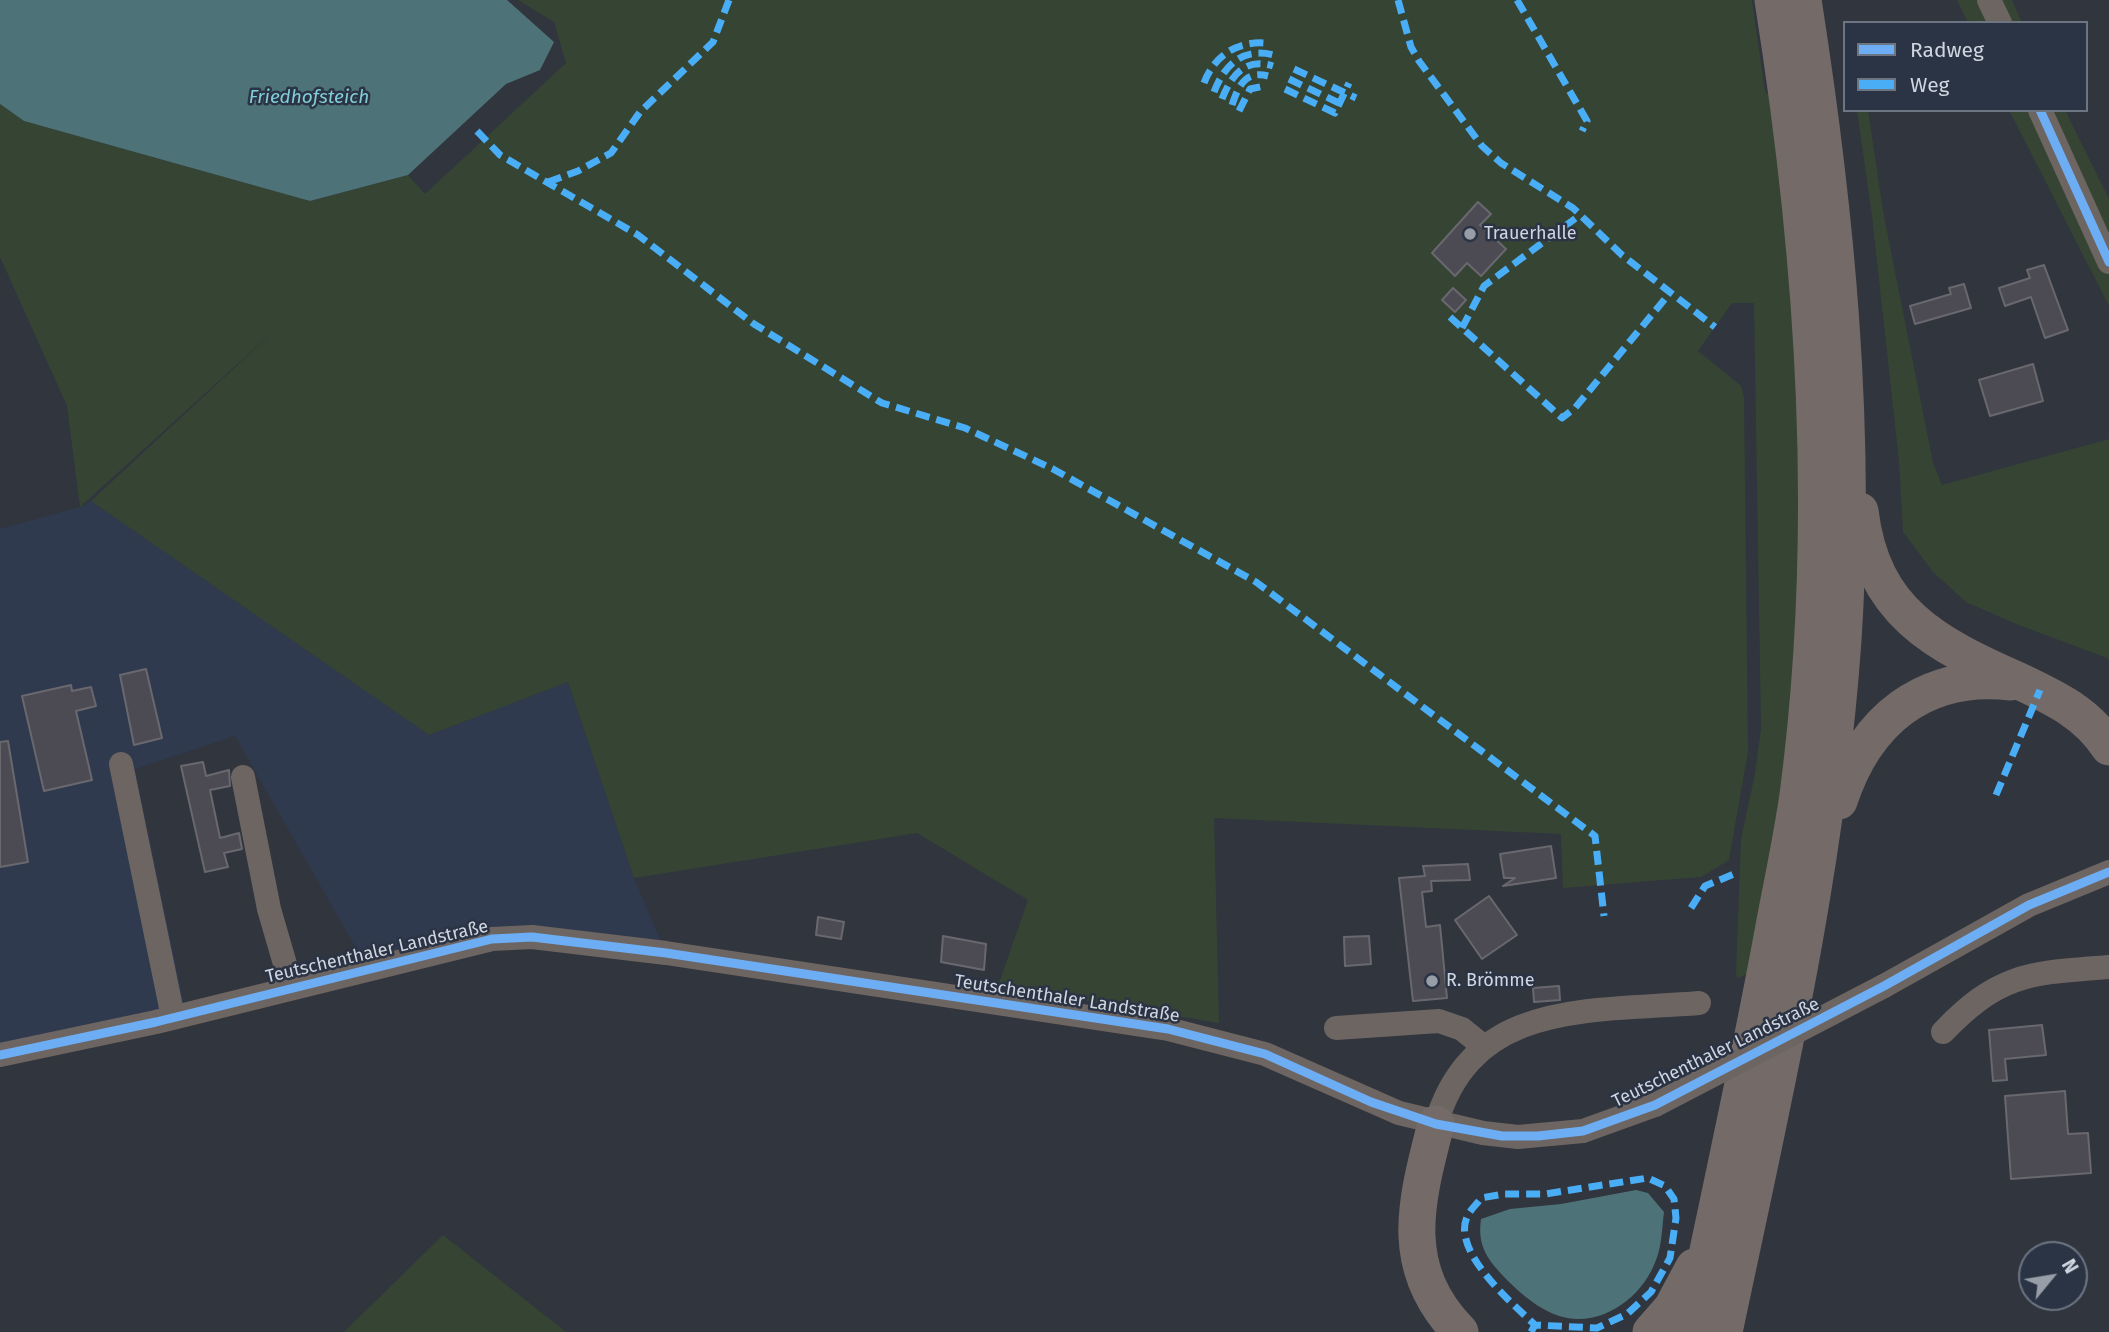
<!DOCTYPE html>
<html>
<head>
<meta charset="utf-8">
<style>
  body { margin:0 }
  #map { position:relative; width:2109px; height:1332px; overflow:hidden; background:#31353e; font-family:"Fira Sans",sans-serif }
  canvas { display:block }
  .legend { position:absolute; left:1843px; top:21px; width:245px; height:91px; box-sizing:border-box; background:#2b3444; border:2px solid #6d7582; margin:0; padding:9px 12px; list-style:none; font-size:21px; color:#d0d6e0 }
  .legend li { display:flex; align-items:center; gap:14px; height:35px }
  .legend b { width:35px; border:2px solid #6d7582 }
  .north { position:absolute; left:2018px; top:1241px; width:70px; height:70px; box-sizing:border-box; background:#2b3444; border:2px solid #6d7582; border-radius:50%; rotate:60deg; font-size:19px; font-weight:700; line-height:28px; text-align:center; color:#d0d6e0 }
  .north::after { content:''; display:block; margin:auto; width:24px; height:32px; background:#989ea7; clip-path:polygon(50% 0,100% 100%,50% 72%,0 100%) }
</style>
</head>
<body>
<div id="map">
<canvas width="2109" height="1332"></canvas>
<ul class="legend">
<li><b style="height:9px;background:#6dadf4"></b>Radweg</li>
<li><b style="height:9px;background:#49aef6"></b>Weg</li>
</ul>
<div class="north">N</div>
</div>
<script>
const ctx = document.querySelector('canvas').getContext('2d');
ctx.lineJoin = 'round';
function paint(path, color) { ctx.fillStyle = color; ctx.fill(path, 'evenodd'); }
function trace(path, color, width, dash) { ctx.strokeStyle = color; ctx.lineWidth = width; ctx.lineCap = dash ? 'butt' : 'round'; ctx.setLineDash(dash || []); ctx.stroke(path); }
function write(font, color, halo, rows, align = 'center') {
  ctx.font = font + ' "Fira Sans",sans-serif'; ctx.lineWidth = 5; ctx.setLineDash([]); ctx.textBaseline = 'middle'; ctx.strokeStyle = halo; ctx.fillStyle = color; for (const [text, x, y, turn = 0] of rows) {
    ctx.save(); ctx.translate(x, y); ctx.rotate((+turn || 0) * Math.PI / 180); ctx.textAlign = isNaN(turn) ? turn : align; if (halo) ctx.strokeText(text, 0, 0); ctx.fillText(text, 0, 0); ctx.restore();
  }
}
paint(new Path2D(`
  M91 501 429 735 568 682 634 878 662 944 548 930 364 962 235 736 135 769 184 1004 0 1048V529L80 507Z`), '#303a4e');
paint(new Path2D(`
  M518 0H1752L1765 92 1779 102 1803 431 1794 716 1754 971 1738 978 1736 975 1741 839 1755 774 1761 728 1754 303H1732L1698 351 1741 386 1744 398 1748 751 1729 860 1701 877 1563 888 1561 834 1214 818 1219 1023 998 986 1028 900 917 833 634 878 568 682 429 735 91 501 285 321 80 507 67 406 0 257V104L24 121 310 201 408 175 425 194 566 63 554 22Z
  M1957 0H2012L2022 23H1968Z
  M1857 110H1868L1883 211 1933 463 1942 485 2109 439V661L2107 658 2016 624 1966 602 1933 572 1903 532 1899 461 1872 216Z
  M2009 110H2065L2109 199V306Z
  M443 1235 566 1332H344Z`), '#364434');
paint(new Path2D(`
  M0 0H507L554 42 540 70 506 84 408 175 310 201 24 121 0 104Z
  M1636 1190 1648 1193 1664 1212C1662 1227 1662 1245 1656 1260 1643 1297 1601 1329 1559 1316 1540 1310 1521 1294 1507 1280 1488 1260 1477 1247 1481 1219L1510 1209 1561 1204Z`), '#4d7378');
const building = new Path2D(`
  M1478 202 1491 214 1480 225 1506 249 1481 276 1467 263 1455 276 1432 253Z
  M2044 265 2068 330 2045 338 2031 297 2005 306 1999 288 2030 278 2027 270Z
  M1964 284 1971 308 1915 324 1910 306 1951 294 1949 288Z
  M1453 288 1466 300 1455 312 1442 300Z
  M2033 364 2043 401 1990 416 1979 380Z
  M146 669 162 738 134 745 120 675Z
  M71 685 72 691 91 687 96 706 76 711 92 780 44 791 22 696Z
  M8 741 28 862 0 867V742Z
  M203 762 206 776 229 770 230 786 210 790 220 838 239 833 242 849 224 853 228 867 205 872 181 766Z
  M1551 846 1556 878 1503 886 1515 878H1504L1500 854Z
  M1468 864 1470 880 1431 881 1432 891 1422 892 1426 927 1440 925 1447 998 1413 1001 1399 878 1425 876 1423 866Z
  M1489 896 1517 935 1482 959 1455 920Z
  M818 917 844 922 841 939 816 935Z
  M943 936 986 944 984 970 941 962Z
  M1369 936 1371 964 1345 966 1344 937Z
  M1559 986 1560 1000 1534 1002 1533 988Z
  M2042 1025 2046 1055 2005 1059 2007 1080 1993 1081 1989 1030Z
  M2065 1091 2068 1134 2088 1133 2091 1173 2011 1179 2005 1096Z`);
paint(building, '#4c4a52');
trace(building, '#69686f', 2);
trace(new Path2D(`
  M1989 0 2000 23
  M2040 110 2109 262
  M121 764 173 1017
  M243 777 269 909 292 988
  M1884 986 2029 905 2109 872
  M1336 1028 1439 1021 1462 1029 1483 1046
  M1943 1032C2000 972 2032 973 2109 967
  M0 1055 156 1022 492 939 532 937 666 953 1168 1029 1265 1054 1399 1113 1483 1133 1518 1137 1583 1131 1655 1105
  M1436 1124C1472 999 1591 1012 1699 1003`), '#6d6561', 24);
trace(new Path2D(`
  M1860 511C1872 612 1935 644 2019 681 2055 698 2087 713 2109 747
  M1839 801C1865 721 1923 672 2011 682
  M1436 1124C1416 1202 1397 1267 1460 1332
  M1651 1332 1672 1308 1694 1267
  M1691 1332C1719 1195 1750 1059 1775 921 1783 879 1792 837 1798 795 1833 530 1815 263 1773 0
  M1724 1332C1772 1104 1827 873 1843 640 1857 426 1836 211 1803 0`), '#746b68', 37);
trace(new Path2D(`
  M1655 1105 1884 986`), '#6d6561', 24);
trace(new Path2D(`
  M1398 0 1411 47 1419 61 1482 146 1501 163 1573 208 1622 255 1715 327
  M1517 0 1587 121 1582 131
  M1294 69 1356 98
  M1289 79 1339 103
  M1204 83C1214 56 1237 41 1265 43
  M1285 89 1335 113 1349 83
  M1214 92C1225 63 1245 46 1277 56
  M1222 99C1231 76 1245 57 1273 66
  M1232 105C1238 87 1245 70 1268 76
  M1239 111 1250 89 1264 86
  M477 131 500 155 638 235 754 324 882 403 965 428 1053 469 1256 582 1595 836 1604 916
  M548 182 578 171 611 153 640 112 713 42 729 0
  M1450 317 1562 418 1575 408 1669 294
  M1462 328 1484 286 1580 215
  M1996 795 2040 690
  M1691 908 1705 886 1734 874
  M1531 1332 1535 1325 1597 1328 1627 1314 1651 1292 1670 1258 1676 1218 1674 1199 1665 1186 1648 1178 1545 1194H1504L1481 1198C1477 1204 1471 1209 1468 1215 1449 1250 1513 1304 1535 1325`), '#49aef6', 7, [14, 7]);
trace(new Path2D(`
  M2040 110 2109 262
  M0 1055 156 1022 492 939 532 937 666 953 1168 1029 1265 1054 1371 1102 1436 1124 1502 1136H1538L1583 1131 1655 1105 1884 986 2029 905 2109 872`), '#6dadf4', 9);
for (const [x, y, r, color] of [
  [1470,234,7,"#989ea7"],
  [1432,981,7,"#989ea7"]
]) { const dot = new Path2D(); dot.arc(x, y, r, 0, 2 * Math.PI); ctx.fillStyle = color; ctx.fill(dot); trace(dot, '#2b3444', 2.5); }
write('18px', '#d0d6e0', '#2b3444', [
  ["Trauerhalle",1484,234],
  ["R. Brömme",1446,981]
], 'left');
write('18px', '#d0d6e0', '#2b3444', [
  ["Teutschenthaler Landstraße",377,952,-13],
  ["Teutschenthaler Landstraße",1067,999,9],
  ["Teutschenthaler Landstraße",1716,1053,-26]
]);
write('italic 19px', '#81cdd8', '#2b3444', [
  ["Friedhofsteich",309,98]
]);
</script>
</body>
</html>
